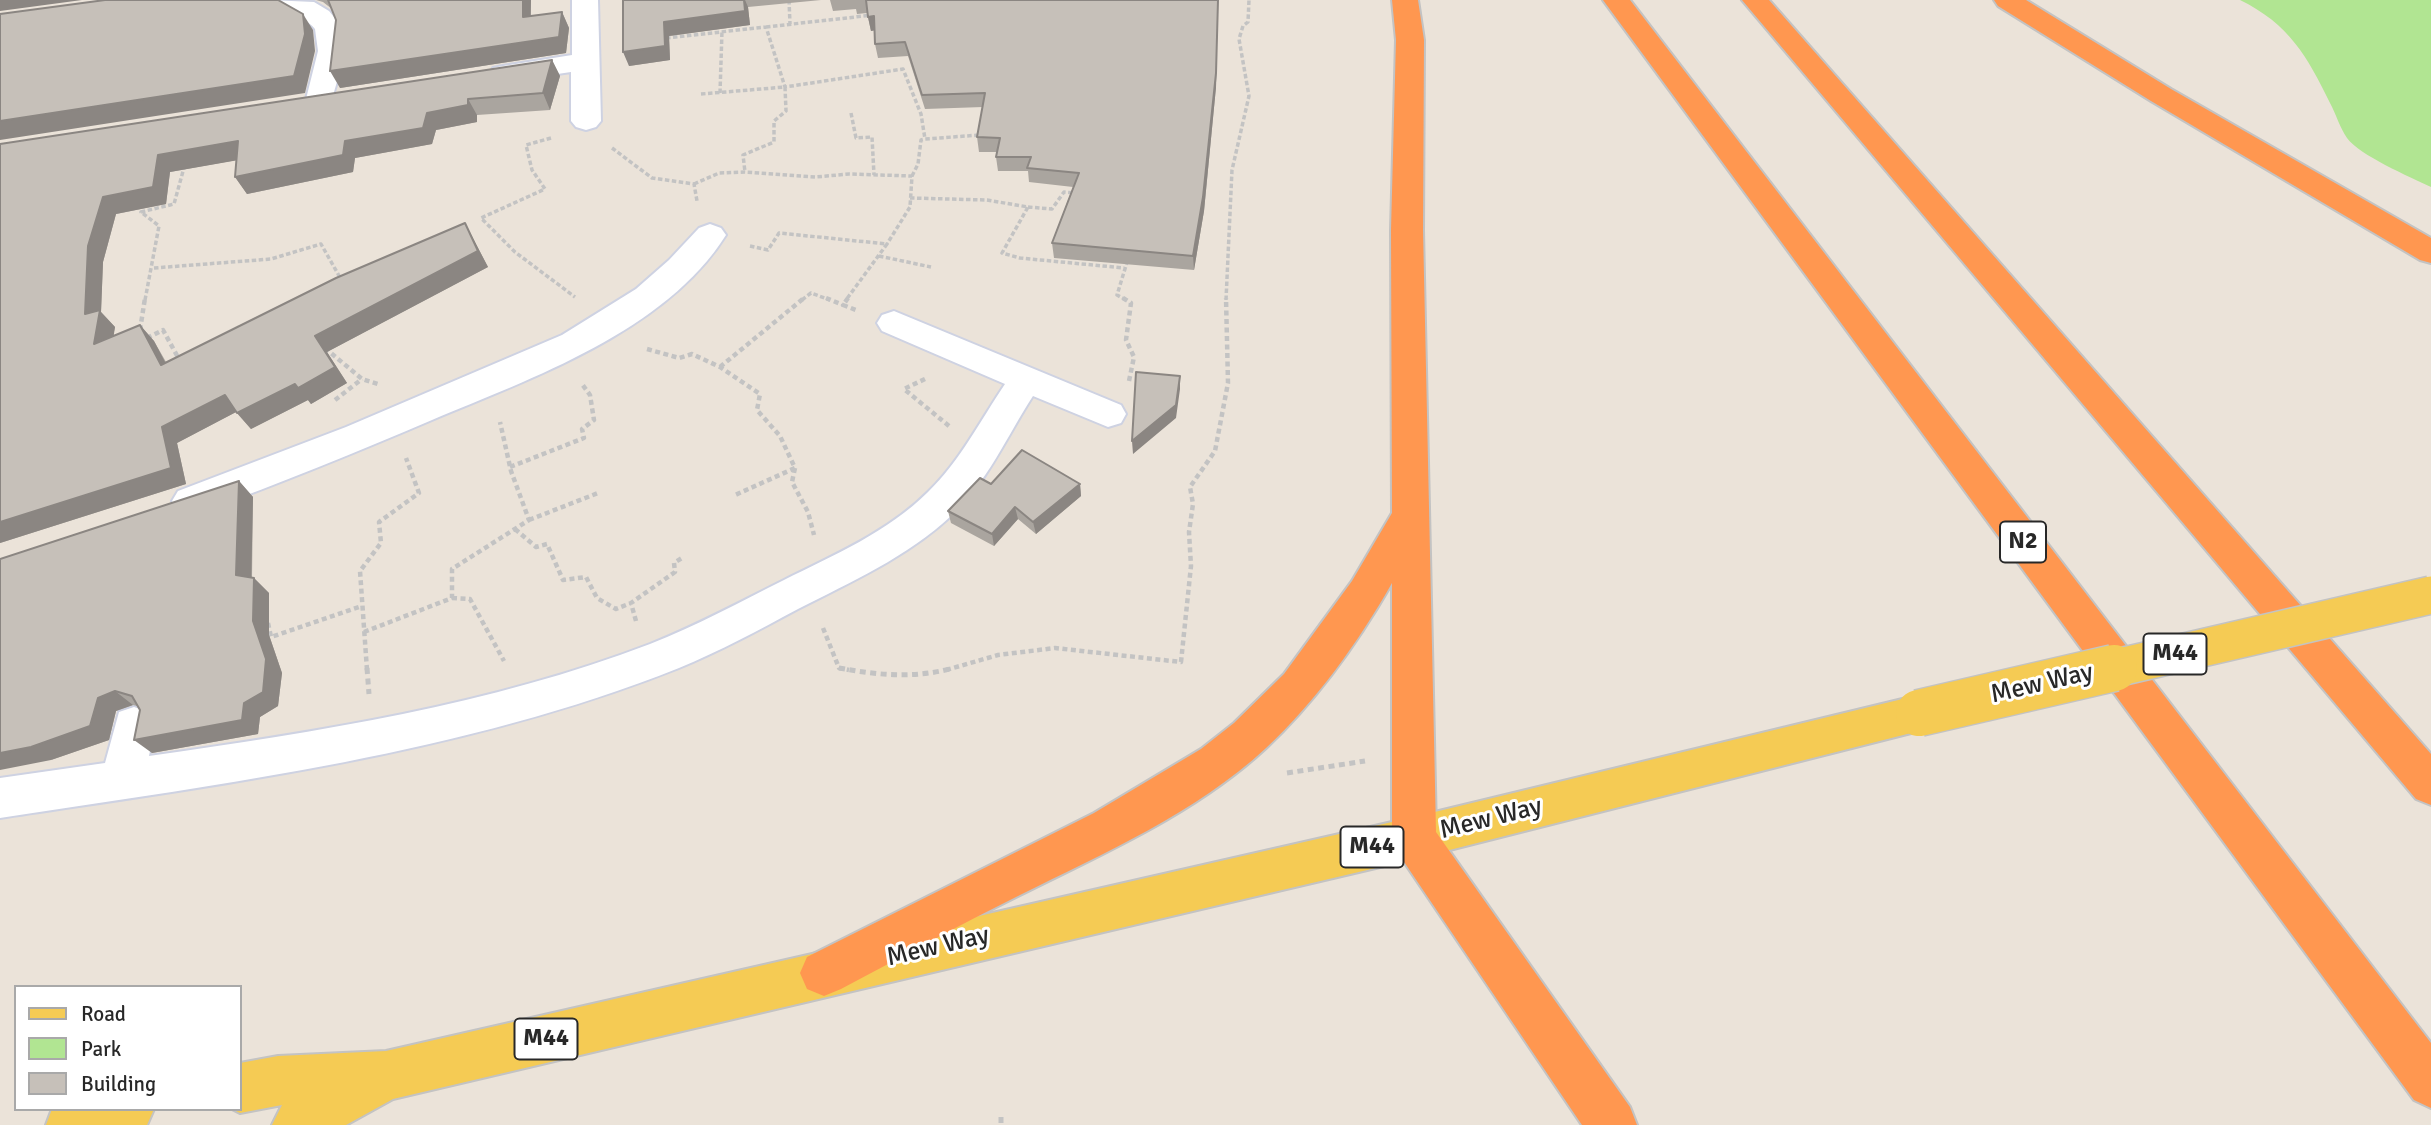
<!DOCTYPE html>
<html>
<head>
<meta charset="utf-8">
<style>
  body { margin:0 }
  #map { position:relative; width:2431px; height:1125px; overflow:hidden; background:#ebe3d9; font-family:Signika,sans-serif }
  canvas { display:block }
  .legend { position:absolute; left:14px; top:985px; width:228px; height:126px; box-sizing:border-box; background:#fff; border:2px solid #a9a9a9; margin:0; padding:9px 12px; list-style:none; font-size:21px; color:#282828 }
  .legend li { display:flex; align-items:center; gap:14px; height:35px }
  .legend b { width:35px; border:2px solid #a9a9a9 }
</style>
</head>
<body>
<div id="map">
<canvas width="2431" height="1125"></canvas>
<ul class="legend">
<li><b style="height:9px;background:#f5cb54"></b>Road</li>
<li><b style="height:19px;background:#b1e592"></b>Park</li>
<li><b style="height:19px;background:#c6c0b9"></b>Building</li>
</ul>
</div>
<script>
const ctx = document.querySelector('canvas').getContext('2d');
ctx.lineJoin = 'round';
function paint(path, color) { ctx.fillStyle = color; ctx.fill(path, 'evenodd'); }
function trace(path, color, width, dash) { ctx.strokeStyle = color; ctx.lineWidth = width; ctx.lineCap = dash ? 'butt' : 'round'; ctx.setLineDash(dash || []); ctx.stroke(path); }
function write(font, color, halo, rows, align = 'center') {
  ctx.font = font + ' Signika,sans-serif'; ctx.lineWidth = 6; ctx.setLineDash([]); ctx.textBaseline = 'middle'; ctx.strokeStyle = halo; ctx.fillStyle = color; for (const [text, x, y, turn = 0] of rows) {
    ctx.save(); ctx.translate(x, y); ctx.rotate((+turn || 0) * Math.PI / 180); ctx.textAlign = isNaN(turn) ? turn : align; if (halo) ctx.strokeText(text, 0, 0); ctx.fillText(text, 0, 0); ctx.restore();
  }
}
paint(new Path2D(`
  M2240 0H2431V187C2410 177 2359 155 2347 138 2340 128 2336 114 2330 103 2307 56 2289 24 2240 0Z`), '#b1e592');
const street = new Path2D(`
  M269 0 314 2 329 11 342 27 346 51 329 109 319 112 309 109 305 103 318 51 315 29C303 14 278 14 269 0Z
  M572 0H598L601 121 596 127 586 130 576 127 571 121V72L503 82 493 80 489 74 493 68 503 66 572 55Z
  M710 224 721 228 726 235C666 331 532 378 432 420 357 452 281 483 204 511L191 516 178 511 172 501 178 491 346 427 562 335 636 289 669 260 699 228Z
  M894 311 1121 405 1126 414 1121 423 1108 427 1033 396C1007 436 987 483 951 516 907 557 851 582 798 609 759 630 720 651 679 668 463 754 228 783 0 818V778L105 763 119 712 134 707 149 712 155 725 149 756C317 732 491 705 650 644 696 626 740 602 784 580 834 555 888 532 928 492 960 461 980 421 1005 384L882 331 877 323 882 315Z`);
const primary = new Path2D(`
  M1919 695 1934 700 1940 713 1934 726 1919 731 1414 859 393 1099 346 1125H272L282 1105 240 1113 232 1109H240V1063L278 1056 386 1051 1414 817Z
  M52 1109H154L147 1125H46Z`);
const highway = new Path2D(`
  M1392 0H1418L1424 40 1423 230 1436 832 1630 1107 1637 1125H1582L1398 853 1392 838V583C1357 644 1317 700 1266 748 1196 813 1104 853 1020 895 959 925 900 958 841 989L824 996 807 989 800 973 807 957 1094 813 1201 749 1234 723 1284 674 1352 581 1392 513 1391 230 1396 40Z
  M1603 0H1630L2431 1043V1108L2414 1100Z
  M1742 0H1769L2431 754V805L2416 799Z
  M1994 0H2026L2171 89 2431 238V263L2420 260 2151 101 1998 6Z`);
trace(street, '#ced2e2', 4);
trace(primary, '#c3c3c3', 4);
trace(highway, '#c3c3c3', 4);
trace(new Path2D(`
  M789 0 790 24
  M766 27 873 15
  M666 38 766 27 785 87 903 69 921 114 925 139 980 135
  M720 93 722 31
  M701 94 785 87 786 111 774 121V142L743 155 745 172
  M851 113 856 138 872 137 874 175
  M551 138 526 145 532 170 545 189 481 218 515 252 575 297
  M612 148 652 178 694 184 697 201
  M912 176 918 164 921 140 925 139
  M694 184 719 173 745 172 815 177 849 174 912 176 910 207 887 244
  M910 198 987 200 1028 207 1002 253 1020 258 1124 268
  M1028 207 1052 209 1064 192 1075 193
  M750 246 768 250 779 233 887 244 846 300
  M879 256 931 267
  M154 268 271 259 321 244 342 281
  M145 300 159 226 141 212 174 204 185 164
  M802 300 811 293 830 300
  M1126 300 1117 295 1128 259
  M1226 300 1232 170 1249 96 1239 39 1243 26 1248 22 1249 0`), '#c3c3c3', 3.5, [4.5, 2.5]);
trace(new Path2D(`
  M826 298 843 305
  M848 298 843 305 856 310
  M1123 298 1131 303 1126 340 1134 357 1129 381
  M140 330 145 298
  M147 338 163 330 180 361
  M325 348 362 379 378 384
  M647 349 679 358 692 354 720 367 760 394 757 410 780 436 795 468 733 496
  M720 367 804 298
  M925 379 904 389 949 426
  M335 400 362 379
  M510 467 584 438 582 429 594 420 590 395 582 384
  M795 468 792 482 808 512 814 535
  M529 520 598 493
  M515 529 536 547 547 544 563 580 586 577 597 598 616 609 631 603
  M452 598 470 599 504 661
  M636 621 631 603 675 572 674 563 682 558
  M268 623 271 637 362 606
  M823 628 839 668 849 670
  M364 632 452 598V569L529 520 511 471 500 422
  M367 670 360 571 381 543 379 522 419 493 406 458
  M946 670 998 655 1055 648 1181 662 1191 566 1189 532 1193 504 1190 487 1215 451 1228 383 1226 298`), '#c3c3c3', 4.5, [5, 3.5]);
trace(new Path2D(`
  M367 668 369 694
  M839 668C878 675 914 679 953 668
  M1287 773 1365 761
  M1001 1117V1125`), '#c3c3c3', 5, [6, 4.5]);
paint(street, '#fff');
paint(primary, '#f5cb54');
paint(highway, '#ff9750');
const primaryBridgeFar1 = new Path2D(`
  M2107 670 2431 595`);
const primaryBridge = new Path2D(`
  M1919 713 2114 668`);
trace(primaryBridgeFar1, '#c3c3c3', 40, []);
trace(primaryBridge, '#c3c3c3', 49, []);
trace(primaryBridgeFar1, '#f5cb54', 37);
trace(primaryBridge, '#f5cb54', 46);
paint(new Path2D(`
  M316 0H531V16L562 12 569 28 566 53 340 88 336 20 332 9 323 2Z
  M623 0H821L748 7 750 25 669 36 670 60 629 66Z
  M830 0H1218L1216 87 1204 211 1194 270 1054 258 1052 243 1073 187 1029 182 1028 171H998L996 157 997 152H979L977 137 983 107 925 109 908 56 878 58 875 44 874 30 871 31 867 13 857 14 856 9 833 11Z
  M552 60 560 76 550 110 477 115V122L436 130 432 144 355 158 353 172 247 194 235 177 237 160 170 172 166 204 116 214 103 262 101 312 115 327 113 336 140 325 154 341 166 362 465 223 488 267 327 352 347 383 311 404 308 400 251 429 236 412 177 443 186 484 0 543V144Z
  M239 481 253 497 252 578H254L269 593V635L282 673 278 706 260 717 258 734 152 753 140 710 137 706 133 705 116 711 109 740 51 760Z
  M991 484H1080L1081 496 1036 534 1018 519 994 546 951 523 948 511Z`), '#aaa59f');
paint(new Path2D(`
  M0 0H82L0 11Z
  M523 0H531L530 34 523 17Z
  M745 0 748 7 750 25 669 36 670 60 629 66 623 52 664 22Z
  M1218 0 1216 87 1204 211 1194 270 1193 256Z
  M562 12 569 28 566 53 340 88 330 71Z
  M303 14 313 30 315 51 305 93 0 140V121Z
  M874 16 877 30 871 31 868 17Z
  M552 60 560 76 550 110 543 93Z
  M468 99 477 115V122L436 130 432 144 355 158 353 172 247 194 235 177Z
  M238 141 250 158 170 172 166 204 116 214 103 262 101 312 115 327 110 360 94 344 85 314 88 246 103 197 158 155Z
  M465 223 488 267 327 352 347 383 311 404 308 400 251 429 237 413 315 336Z
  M140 325 154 341 175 381 161 365Z
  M1180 376V389L1176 418 1133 454 1132 441Z
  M225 395 238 411 177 443 186 484 0 543V522L162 427Z
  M239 481 253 497 251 590 236 575Z
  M1080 484 1081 496 1036 534 1033 522Z
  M1015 507 1018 519 994 546 992 534Z
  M254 578 269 593V635L282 673 278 706 260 717 258 734 152 753 134 740 253 621Z
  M115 691 133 705 116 711 109 740 51 760 0 770V753L98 698Z`), '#8b8682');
const building = new Path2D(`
  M105 0H278L303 14 305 34 294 76 0 121V14Z
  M328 0H523V17L562 12 559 37 330 71 336 20Z
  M623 0H744L745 11 664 22 665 46 623 52Z
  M866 0H1218L1216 73 1203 197 1193 256 1052 243 1079 173 1027 168 1031 157H996L1000 138 977 137 985 93 922 95 905 42 875 44 874 16 868 17Z
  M552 60 543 93 468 99V105L427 113 423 128 345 141 343 155 235 177 238 141 158 155 153 187 103 197 88 246 85 314 100 310 94 344 140 325 161 365 336 278 465 223 478 251 315 336 335 367 298 388 295 384 237 413 225 395 162 427 171 468 0 522V144Z
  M1136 372 1180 376 1176 405 1132 441Z
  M1022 450 1080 484 1033 522 1015 507 992 534 948 511 980 478 991 484Z
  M239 481 236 575 254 578 253 621 266 659 263 692 244 703 242 720 134 740 140 710 132 696 115 691 98 698 90 726 31 747 0 753V559Z`);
paint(building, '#c6c0b9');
trace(building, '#8b8682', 2);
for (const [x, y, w] of [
  [2023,542,46],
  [2175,654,63],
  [1372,847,63],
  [546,1039,63]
]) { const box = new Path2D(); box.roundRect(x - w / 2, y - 20.5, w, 41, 5); ctx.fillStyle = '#fff'; ctx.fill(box); trace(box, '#282828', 2); }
write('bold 24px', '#282828', null, [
  ["N2",2023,542],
  ["M44",2175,654],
  ["M44",1372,847],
  ["M44",546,1039]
]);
write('26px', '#282828', '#fff', [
  ["Mew Way",2042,684,-13],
  ["Mew Way",1491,819,-14],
  ["Mew Way",938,947,-13]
]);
</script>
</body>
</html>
